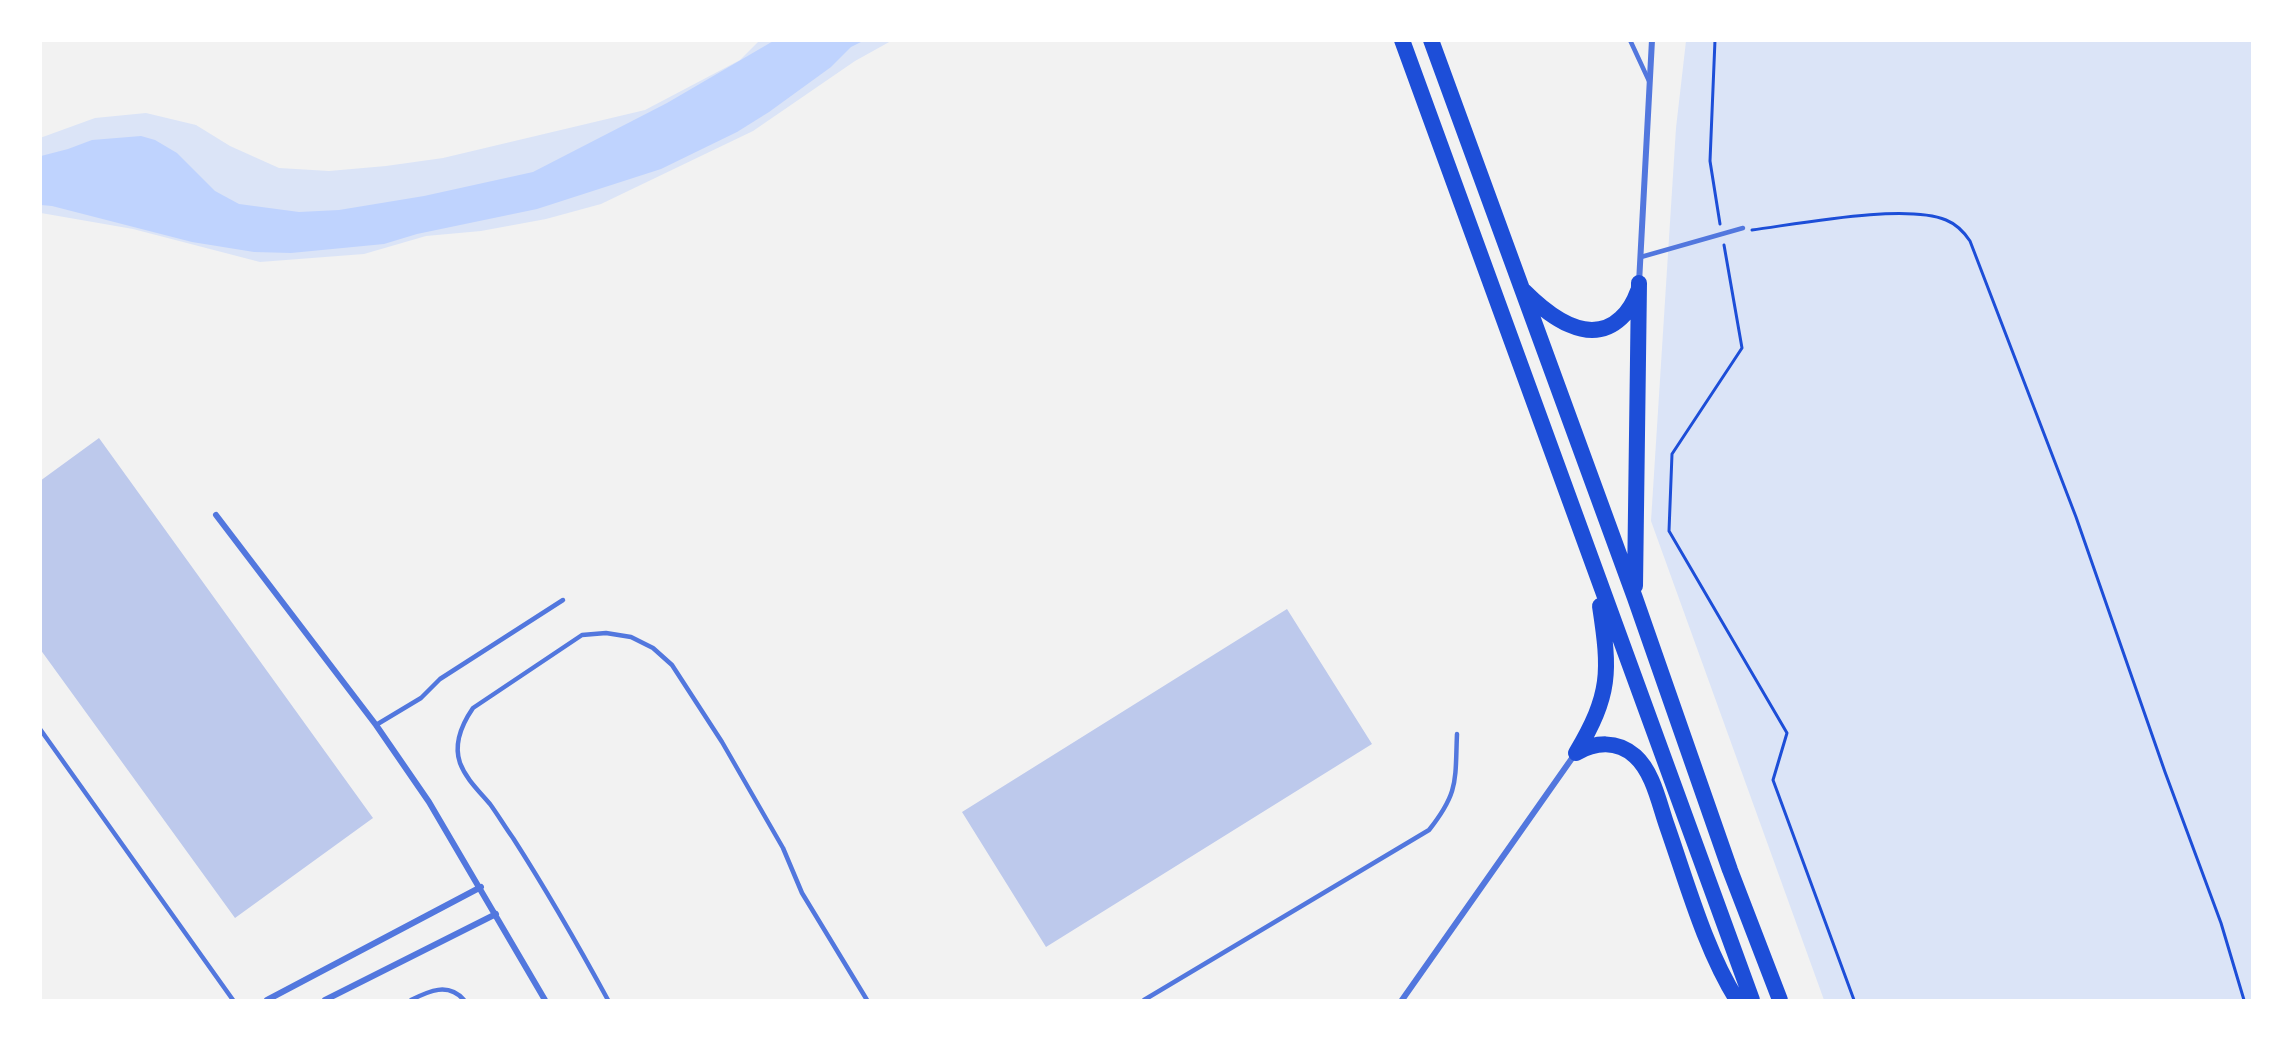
<!DOCTYPE html>
<html>
<head>
<meta charset="utf-8">
<style>
  body { margin:0 }
  #map { position:relative; width:2293px; height:1041px; overflow:hidden; background:#f2f2f2; font-family:"Exo 2",sans-serif }
  canvas { display:block }
  .frame { position:absolute; inset:0; border:42px solid #fff; pointer-events:none }
</style>
</head>
<body>
<div id="map">
<canvas width="2293" height="1041"></canvas>
<div class="frame"></div>
</div>
<script>
const ctx = document.querySelector('canvas').getContext('2d');
ctx.lineJoin = 'round';
function paint(path, color) { ctx.fillStyle = color; ctx.fill(path, 'evenodd'); }
function trace(path, color, width, dash) { ctx.strokeStyle = color; ctx.lineWidth = width; ctx.lineCap = dash ? 'butt' : 'round'; ctx.setLineDash(dash || []); ctx.stroke(path); }
paint(new Path2D(`
  M759 41H891L855 61 753 131 601 204 546 219 481 231 426 236 364 254 260 262 133 229 41 213 40 138 95 118 146 113 196 125 230 146 279 168 329 171 386 166 443 158 645 110 740 60Z
  M1686 41H2252V1000H1824L1651 521 1676 128Z`), '#dbe4f7');
paint(new Path2D(`
  M775 40 863 41 851 47 831 67 769 112 737 132 661 169 537 209 417 234 384 244 291 253 254 252 192 242 52 206 41 205V156L68 149 92 140 141 136 155 140 177 153 215 191 239 204 299 212 339 210 424 196 533 172 667 103Z`), '#bfd3fe');
paint(new Path2D(`
  M99 438 373 818 235 918 40 649V481Z
  M1287 609 1372 744 1046 947 962 812Z`), '#bdc9ec');
trace(new Path2D(`
  M1715 40 1710 161 1720 224
  M1752 230C1798 224 1905 203 1946 220 1956 224 1964 232 1970 241L2076 517 2165 772 2221 923 2244 1000
  M1724 245 1742 348 1672 454 1669 531 1787 733 1773 780 1854 1000`), '#1d4ed8', 3);
trace(new Path2D(`
  M1630 40 1649 81
  M1641 257 1743 228
  M376 725 421 698 440 679 563 600
  M40 729 233 1000
  M411 1000C429 991 448 982 464 1000
  M608 1000C578 945 547 891 513 838 505 827 498 815 490 804 479 791 466 779 460 763 453 743 462 724 473 708L582 635 606 633 631 637 653 648 672 665 722 742 783 848 802 893 867 1000
  M1144 1000 1429 830C1459 792 1455 781 1457 734`), '#5277de', 4.5);
trace(new Path2D(`
  M1639 283 1652 40
  M216 515 376 725 429 802 545 1000
  M267 1000 481 887
  M325 1000 496 914
  M1402 1000 1575 754`), '#5277de', 6);
trace(new Path2D(`
  M1402 40 1752 1000
  M1431 40 1635 598 1730 870 1780 1000
  M1524 291C1548 315 1589 348 1621 318 1629 311 1634 302 1638 291
  M1635 586 1639 283
  M1576 753C1595 742 1617 740 1635 756 1653 772 1659 803 1667 826 1687 883 1705 949 1737 1000
  M1576 753C1611 694 1610 672 1600 606`), '#1d4ed8', 16);
</script>
</body>
</html>
